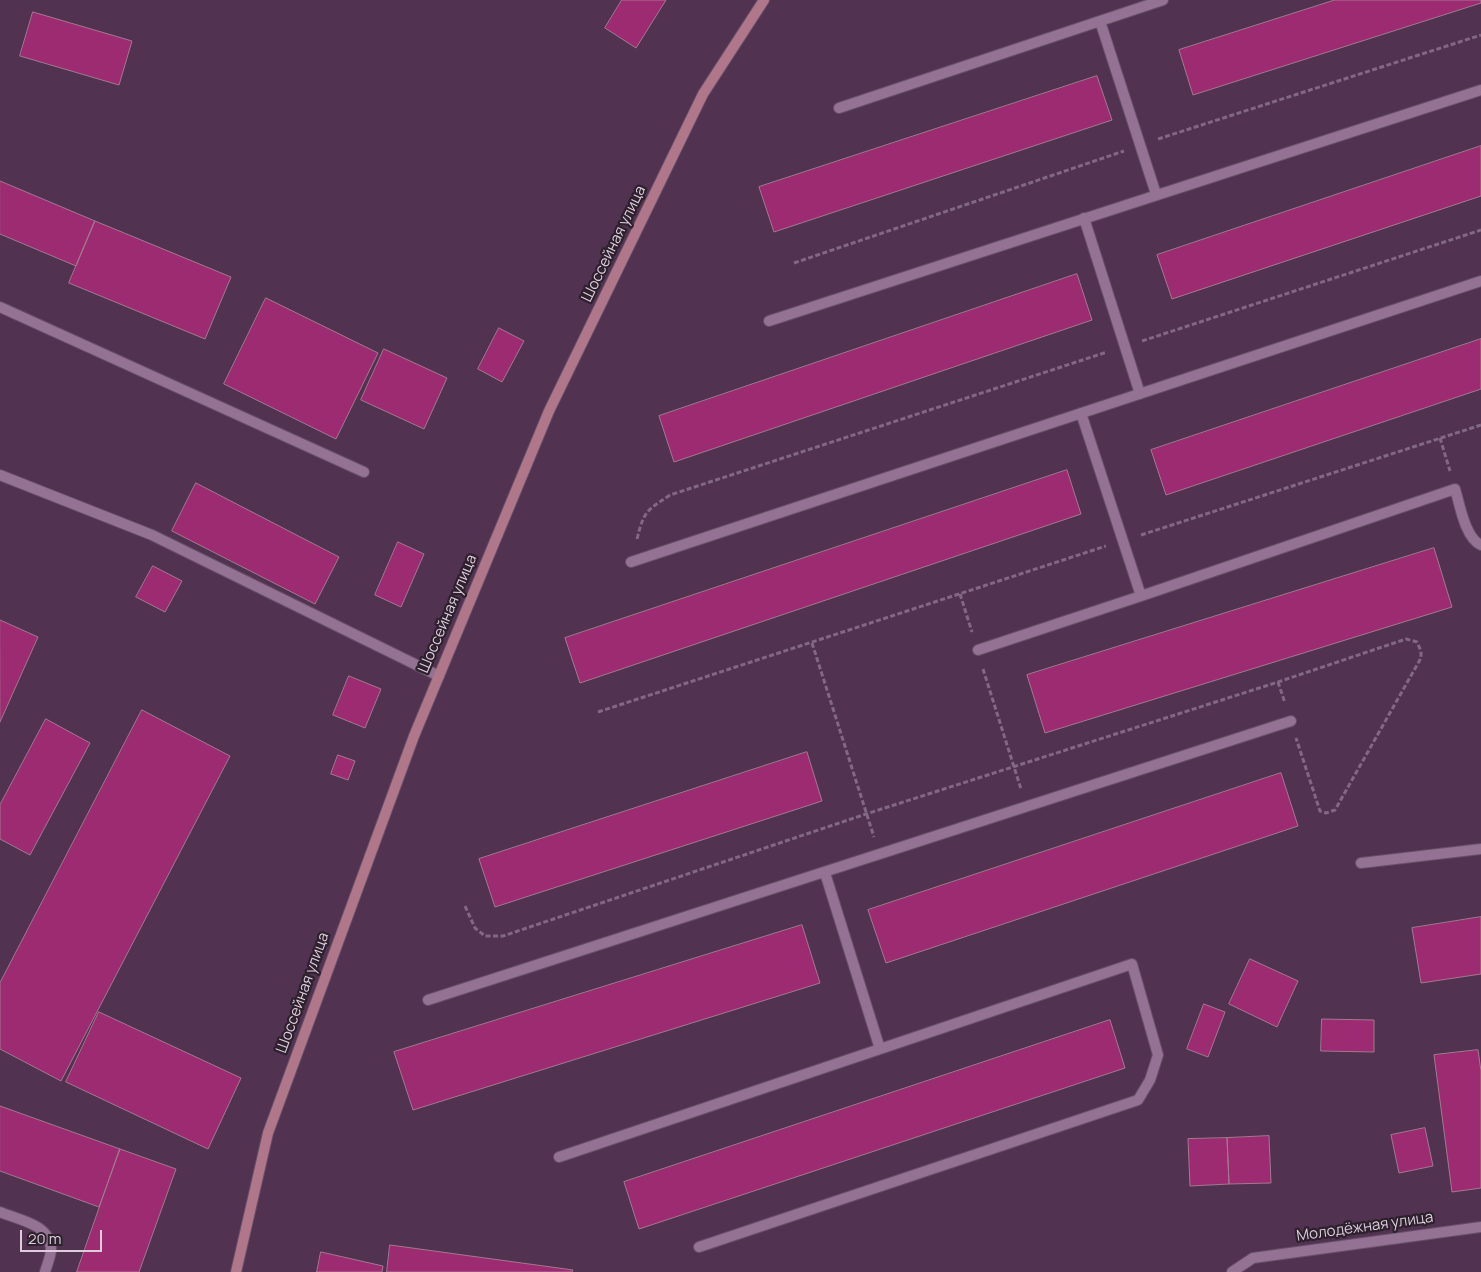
<!DOCTYPE html>
<html>
<head>
<meta charset="utf-8">
<style>
  body { margin:0 }
  #map { position:relative; width:1481px; height:1272px; overflow:hidden; background:#513351; font-family:Manrope,sans-serif }
  canvas { display:block }
  .scale { position:absolute; left:20px; top:1230px; width:82px; height:22px; box-sizing:border-box; border:2px solid #deccdd; border-top:0; padding-left:6px; font-size:15px; line-height:18px; white-space:nowrap; color:#deccdd; -webkit-text-stroke:4px #2e212e; paint-order:stroke }
</style>
</head>
<body>
<div id="map">
<canvas width="1481" height="1272"></canvas>
<div class="scale">20 m</div>
</div>
<script>
const ctx = document.querySelector('canvas').getContext('2d');
ctx.lineJoin = 'round';
function paint(path, color) { ctx.fillStyle = color; ctx.fill(path, 'evenodd'); }
function trace(path, color, width, dash) { ctx.strokeStyle = color; ctx.lineWidth = width; ctx.lineCap = dash ? 'butt' : 'round'; ctx.setLineDash(dash || []); ctx.stroke(path); }
function write(font, color, halo, rows, align = 'center') {
  ctx.font = font + ' Manrope,sans-serif'; ctx.lineWidth = 4.5; ctx.setLineDash([]); ctx.textBaseline = 'middle'; ctx.strokeStyle = halo; ctx.fillStyle = color; for (const [text, x, y, turn = 0] of rows) {
    ctx.save(); ctx.translate(x, y); ctx.rotate((+turn || 0) * Math.PI / 180); ctx.textAlign = isNaN(turn) ? turn : align; if (halo) ctx.strokeText(text, 0, 0); ctx.fillText(text, 0, 0); ctx.restore();
  }
}
const building = new Path2D(`
  M622 0H666L636 48 605 28Z
  M1335 0H1481V3L1193 95 1179 50Z
  M33 12 132 41 119 85 20 56Z
  M1097 76 1112 120 774 232 759 187Z
  M1481 146V196L1172 299 1157 255Z
  M0 181 95 221 76 266 0 234Z
  M95 221 231 277 205 339 69 283Z
  M1077 274 1092 320 674 462 659 416Z
  M266 298 378 353 336 439 224 384Z
  M499 328 524 341 502 382 478 369Z
  M1481 339V389L1166 495 1151 450Z
  M384 349 447 378 424 429 361 400Z
  M1067 470 1081 514 580 683 565 638Z
  M196 483 339 557 315 604 172 531Z
  M398 542 424 554 401 607 375 595Z
  M1434 548 1452 607 1045 733 1027 675Z
  M153 566 182 581 165 612 136 597Z
  M0 620 38 637 0 722Z
  M349 676 381 689 365 728 333 715Z
  M142 710 230 756 61 1081 0 1049V983Z
  M46 719 90 743 30 855 0 839V805Z
  M807 752 822 801 495 907 479 859Z
  M338 755 355 761 348 780 331 774Z
  M1281 773 1298 826 886 963 868 910Z
  M1481 917V974L1421 983 1412 928Z
  M802 925 820 983 413 1110 394 1052Z
  M1250 959 1298 981 1277 1027 1229 1004Z
  M1204 1004 1225 1012 1208 1057 1187 1049Z
  M99 1012 241 1078 208 1149 66 1082Z
  M1322 1019 1374 1020V1052L1321 1051Z
  M1110 1020 1125 1068 639 1229 624 1182Z
  M1478 1050 1481 1071V1188L1452 1192 1434 1055Z
  M0 1106 120 1149 99 1207 0 1171Z
  M1425 1128 1433 1166 1399 1173 1391 1135Z
  M1269 1136 1271 1183 1229 1184 1227 1138Z
  M1227 1138 1229 1184 1190 1186 1188 1139Z
  M120 1149 176 1169 139 1272H77Z
  M390 1245 573 1270 572 1272H387Z
  M321 1252 383 1266 382 1272H317Z`);
paint(building, '#9d2b72');
trace(building, '#a4788f', 1);
const lane = new Path2D(`
  M1100 21 1156 194
  M839 108 1163 0
  M1084 218 1140 394
  M0 307 364 472
  M769 321 1481 90
  M0 475 152 535 439 676
  M631 562 1481 281
  M1141 596 1455 489C1460 505 1465 538 1481 545
  M978 650 1141 596 1081 413
  M428 1000 1291 721
  M559 1157 880 1049
  M0 1212C19 1220 50 1224 51 1249 51 1256 47 1265 45 1272
  M699 1247 1138 1100 1150 1080 1158 1055 1132 964 880 1049 825 873`);
const street = new Path2D(`
  M1361 863 1481 849
  M1232 1272 1253 1258 1481 1227`);
const secondary = new Path2D(`
  M236 1272 268 1133 414 736 549 411 703 94 764 0`);
trace(lane, '#684f68', 12);
trace(street, '#684f68', 12);
trace(secondary, '#684f68', 12);
trace(new Path2D(`
  M1158 139 1481 35
  M794 263 1124 151
  M1142 341 1481 230
  M1440 438 1450 471
  M1141 535 1481 425
  M637 539C644 511 646 511 670 495L1107 352
  M960 594 972 632
  M812 643 874 837
  M983 669 1021 789
  M1278 682 1285 703
  M598 712 1106 546
  M465 906 475 928 485 936H503L866 814 1278 682 1406 639 1417 642 1421 651V658L1335 810 1326 813 1320 811 1296 738`), '#826882', 3, [5, 2.5]);
trace(lane, '#937293', 10);
trace(street, '#937293', 10);
trace(secondary, '#b0778b', 10);
write('15px', '#deccdd', '#2e212e', [
  ["Шоссейная улица",614,244,-64],
  ["Шоссейная улица",448,614,-67],
  ["Шоссейная улица",303,993,-70],
  ["Молодёжная улица",1365,1227,-8]
]);
</script>
</body>
</html>
